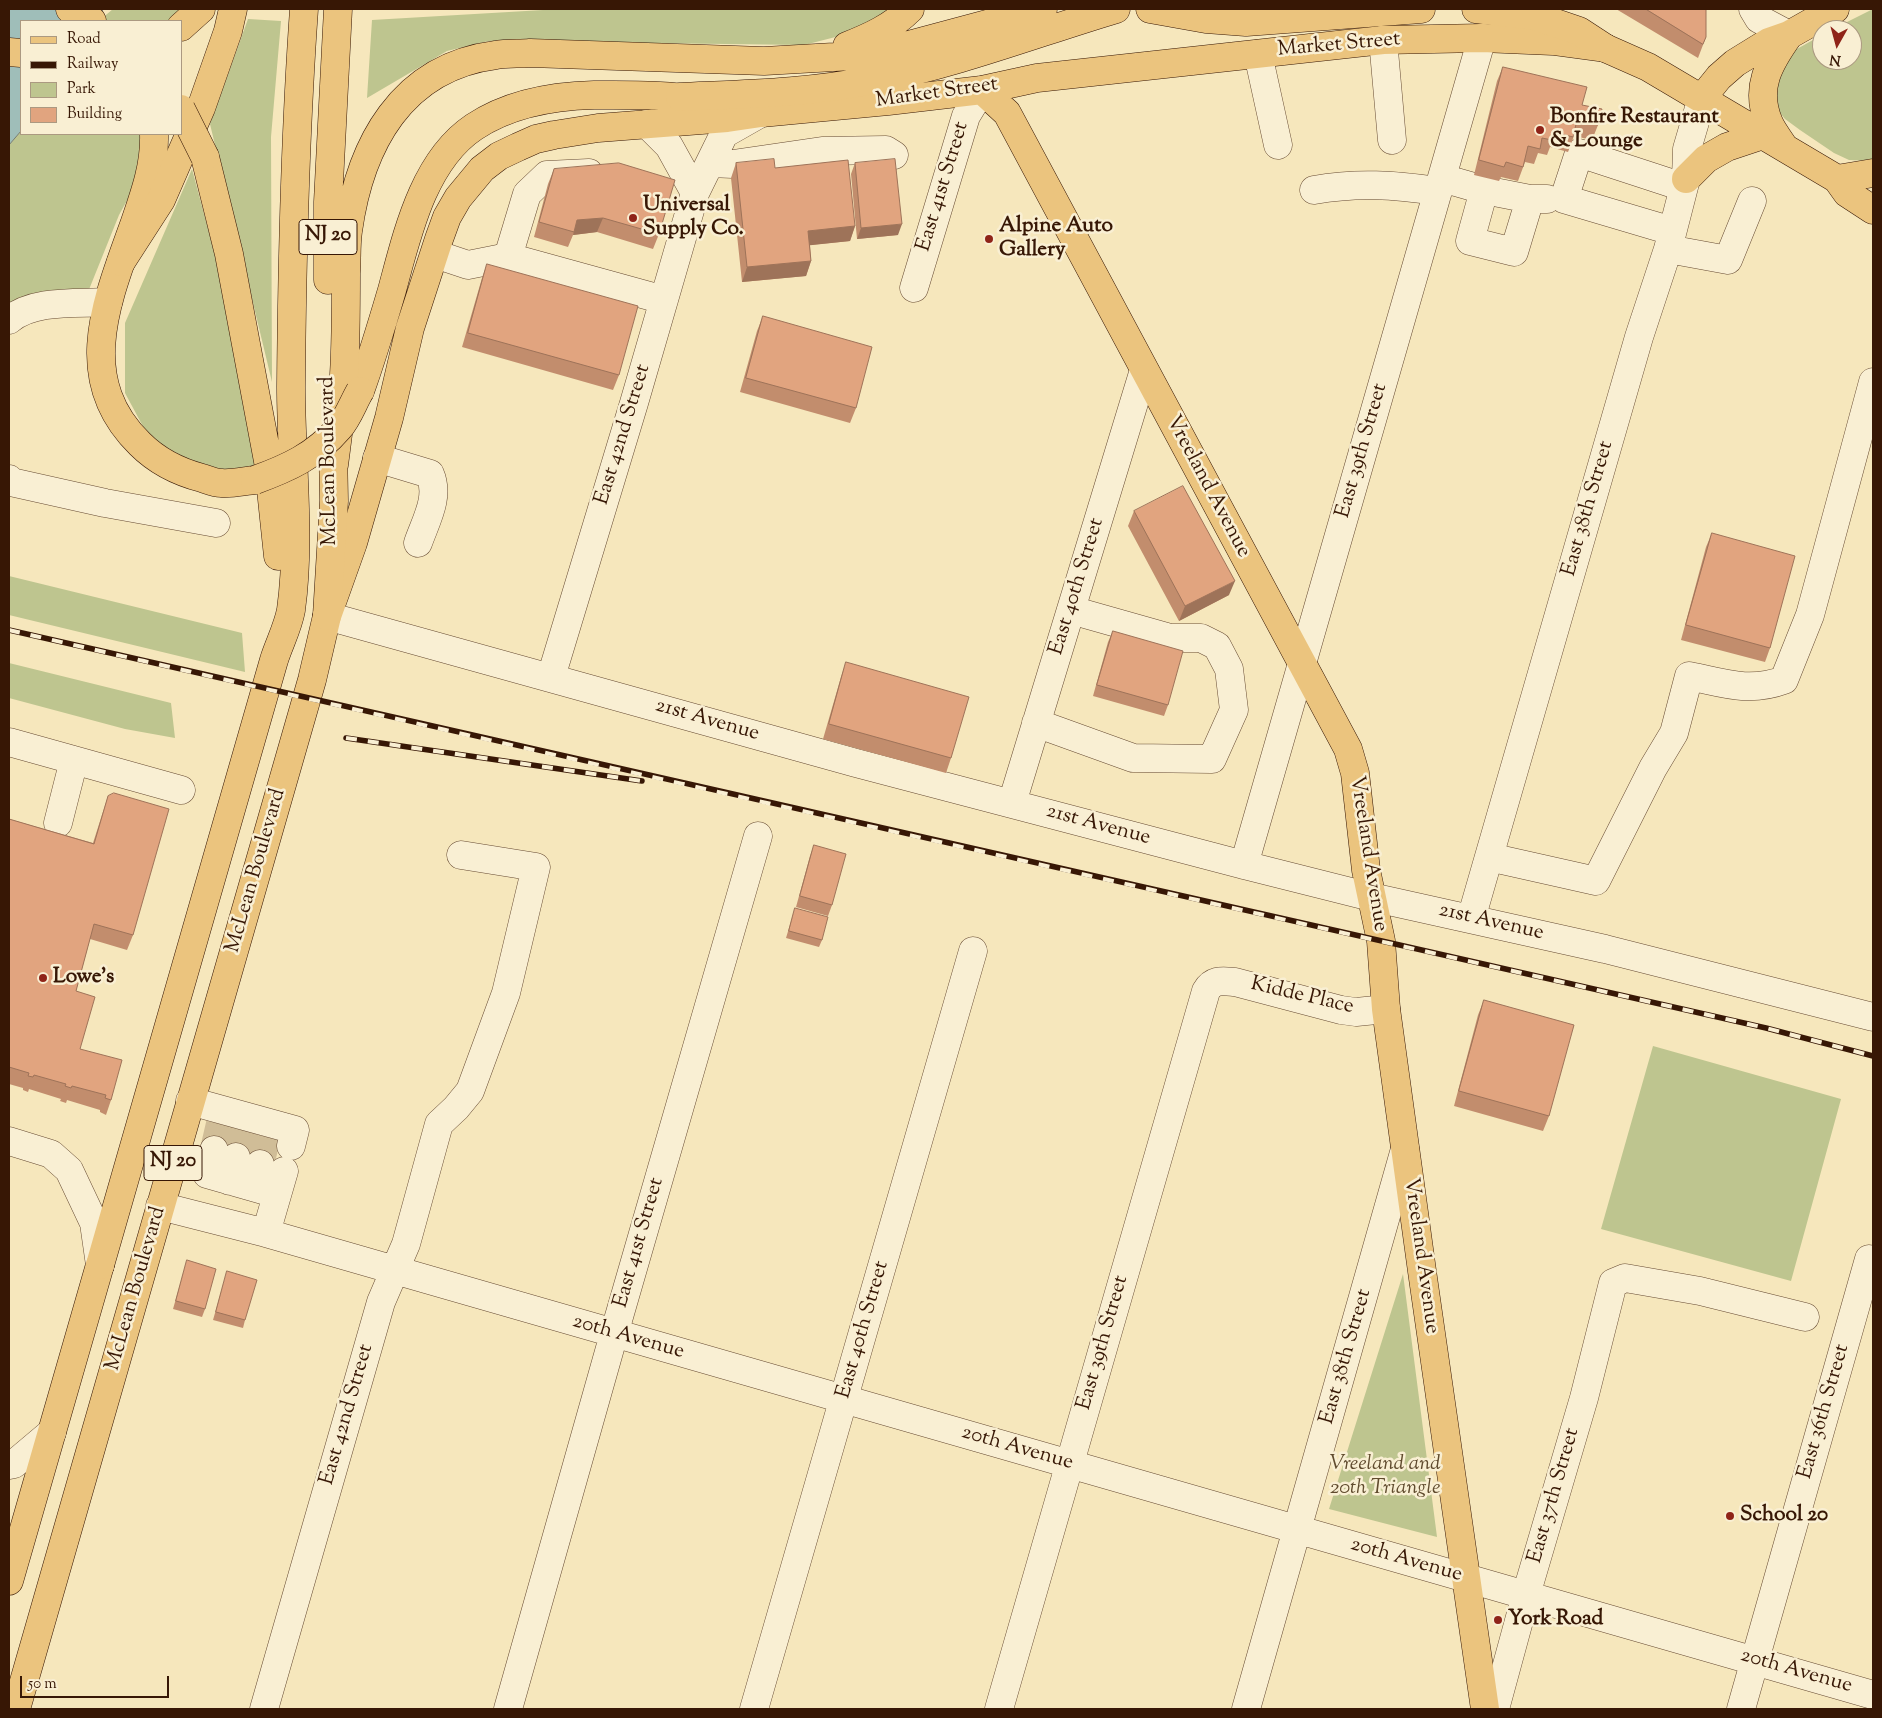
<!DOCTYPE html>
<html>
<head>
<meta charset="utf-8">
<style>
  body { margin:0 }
  #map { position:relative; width:1882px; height:1718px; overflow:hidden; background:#f6e7bc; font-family:"Sorts Mill Goudy",serif }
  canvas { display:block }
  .frame { position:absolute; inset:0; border:10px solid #371705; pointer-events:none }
  .legend { position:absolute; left:20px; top:20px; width:162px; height:115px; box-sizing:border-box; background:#f9efd3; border:1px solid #ab9981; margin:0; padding:6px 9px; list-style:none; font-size:15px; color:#371705 }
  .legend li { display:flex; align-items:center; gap:10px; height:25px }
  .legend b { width:25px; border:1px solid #ab9981 }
  .north { position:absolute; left:1812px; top:20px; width:50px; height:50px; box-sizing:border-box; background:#f9efd3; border:1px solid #ab9981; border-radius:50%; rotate:187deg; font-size:14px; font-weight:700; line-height:20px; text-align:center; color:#371705 }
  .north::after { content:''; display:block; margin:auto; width:18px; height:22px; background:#8f2418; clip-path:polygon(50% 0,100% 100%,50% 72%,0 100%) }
  .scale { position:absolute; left:20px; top:1676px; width:149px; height:22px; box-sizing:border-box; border:2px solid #371705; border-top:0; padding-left:6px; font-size:15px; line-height:18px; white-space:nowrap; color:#371705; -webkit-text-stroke:4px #f9efd3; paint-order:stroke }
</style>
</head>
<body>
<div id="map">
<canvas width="1882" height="1718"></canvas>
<div class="frame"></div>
<ul class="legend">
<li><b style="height:6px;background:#ebc47e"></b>Road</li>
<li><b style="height:6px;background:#371705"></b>Railway</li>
<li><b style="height:14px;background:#bec58f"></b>Park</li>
<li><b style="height:14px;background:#e1a47f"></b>Building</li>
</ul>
<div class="north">N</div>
<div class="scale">50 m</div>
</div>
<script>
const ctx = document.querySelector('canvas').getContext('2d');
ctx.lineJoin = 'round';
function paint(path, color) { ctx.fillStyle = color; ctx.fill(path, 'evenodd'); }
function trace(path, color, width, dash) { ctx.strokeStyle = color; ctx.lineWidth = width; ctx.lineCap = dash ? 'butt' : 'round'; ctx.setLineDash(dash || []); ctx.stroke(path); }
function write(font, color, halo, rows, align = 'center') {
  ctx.font = font + ' "Sorts Mill Goudy",serif'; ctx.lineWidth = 5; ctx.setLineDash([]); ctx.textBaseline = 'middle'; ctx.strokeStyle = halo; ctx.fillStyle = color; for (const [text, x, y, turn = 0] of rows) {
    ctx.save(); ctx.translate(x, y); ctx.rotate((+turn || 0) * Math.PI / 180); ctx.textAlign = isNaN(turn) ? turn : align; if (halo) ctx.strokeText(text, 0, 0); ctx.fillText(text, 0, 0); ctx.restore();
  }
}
paint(new Path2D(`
  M113 9H183L196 31 181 41V21H104L101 19Z
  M560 9H889L871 28 804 45 489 41 447 51 367 98 372 20Z
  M1873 9V161L1849 160 1834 153 1800 130 1785 119 1776 108 1773 85 1795 50 1822 35V60H1852V30H1831Z
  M248 19 281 21 271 137 272 382 210 124Z
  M21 131V134H141L140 177 119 215 88 292 9 314V145Z
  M192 169 236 333 262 469 218 471 153 445 125 393V323Z
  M9 576 242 633 245 672 9 615Z
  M9 663 171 703 175 738 125 729 9 698Z
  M1653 1046 1841 1099 1791 1281 1601 1229Z
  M1403 1274 1437 1537 1329 1509Z`), '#bec58f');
const water = new Path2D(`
  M9 9H103L97 21H21V131L9 145Z`);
paint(water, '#9fbeb9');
trace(water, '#757b71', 1);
trace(new Path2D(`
  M214 1150 220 1124
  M236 1157 243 1130
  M260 1164 267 1137`), '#d0bd97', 28, [28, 14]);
const minor = new Path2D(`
  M1753 9 1759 19 1789 35
  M1383 40 1392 140
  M1258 54 1278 145
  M647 124 669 146 695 193
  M710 163 733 164 822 151 886 150 894 155
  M1442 178 1484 190 1470 241 1514 252 1530 199
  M1314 190C1358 182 1394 185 1438 191
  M1484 190 1530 199H1547
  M1672 231 1564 199 1579 153 1683 187
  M1668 249 1728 260 1752 201
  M435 254 468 265 508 257 664 300
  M508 257 527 194 547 175 589 173
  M914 288 966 116 982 90
  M9 320C34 299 77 304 108 302
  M377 458 430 474C440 497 426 520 418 543
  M9 479 11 482 105 503 216 523
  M327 616 856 763 1244 865 1371 897 1605 949 1873 1017
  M551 677 634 403 695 193 724 134 761 113
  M1036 723 1133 758 1212 759 1234 710 1229 669 1217 646 1201 638H1170L1071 610
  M9 742 181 790
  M1012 803 1144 370
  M58 823 74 760
  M1489 857 1596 881 1653 768 1674 733 1689 676C1724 683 1749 693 1784 680L1810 615 1873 382
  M1244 865 1482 38
  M1471 919 1639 337 1668 249 1686 179 1687 149 1702 98
  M190 1101 295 1130 291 1146
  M9 1141 51 1154 69 1170 94 1223 100 1265
  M214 1150 207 1174 277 1194
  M230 1181 236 1157
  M254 1187 260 1164
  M160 1206 266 1233 1873 1695
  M266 1233 284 1171
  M9 1465 14 1464 52 1432
  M264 1709 381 1302 406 1244 439 1124 456 1108 470 1091 506 993 536 867 461 855
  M508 1709 614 1334 758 836
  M754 1709 973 951
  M999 1709 1206 991C1213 979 1222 981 1235 982L1341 1010 1356 1012 1386 1009
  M1246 1709 1405 1149
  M1495 1709 1526 1595 1584 1398 1613 1283 1625 1278 1700 1291 1805 1317
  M1741 1709 1869 1259`);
const major = new Path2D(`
  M9 52 21 53
  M982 90 1007 113 1348 749 1355 773 1366 870 1381 941 1386 1009 1422 1271 1485 1709
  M1702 98 1719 77 1735 63 1769 42 1789 35 1835 9
  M154 134C155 165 145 193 135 222 108 298 72 378 140 444 158 462 179 472 202 478 208 480 215 483 221 483 232 484 244 481 255 480
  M1784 147C1779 139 1773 132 1769 123 1754 88 1769 63 1789 35
  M1686 179 1706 159 1727 147 1763 135
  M1837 179 1873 173
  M360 391C372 358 382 324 392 290 407 235 423 161 474 127 510 103 552 96 594 95 630 95 668 94 704 101
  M9 1581 100 1265
  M16 1709 312 680 327 616 353 543 389 418 410 328 439 239 447 217 458 198 482 169 499 156 518 147 536 139 554 135 598 128 727 118 761 113 888 101 982 90 1037 78 1383 40 1482 38 1553 41 1605 48 1648 67 1837 179 1847 193 1873 210`);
const highway = new Path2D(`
  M70 9 92 21
  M1150 9 1206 19 1246 22 1421 9
  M1476 9 1535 16 1579 31 1605 48
  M181 27 201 9
  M847 46C870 37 892 27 910 9
  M680 97C744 94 809 93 873 80 956 64 1036 33 1116 9
  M205 157 229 254 268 461 278 556
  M121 262 161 200 201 108 228 31 233 9
  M328 280V202L338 9
  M334 465C338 435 342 405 344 375 346 341 346 307 346 273 347 259 346 245 348 231 360 145 401 67 496 55 507 53 519 54 530 53L764 61 852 56 905 46 1043 9
  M327 616 334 501 333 447
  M100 1265 274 660C279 644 288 627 291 610 301 539 291 459 291 387 292 261 295 135 304 9`);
trace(minor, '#674b33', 29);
trace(major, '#371705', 29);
trace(highway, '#371705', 29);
trace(minor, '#f9efd3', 28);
trace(major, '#ebc47e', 28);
trace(highway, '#ebc47e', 28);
const rail = new Path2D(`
  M9 630C594 765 1180 896 1766 1028L1873 1056
  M346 738 642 781`);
trace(rail, '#371705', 5.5);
trace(rail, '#f9efd3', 4, [11]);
const majorBridge = new Path2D(`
  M255 480C288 468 315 456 339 428 348 418 353 403 360 391`);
const highwayBridge = new Path2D(`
  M181 109 205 157`);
trace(majorBridge, '#371705', 29, []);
trace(highwayBridge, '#371705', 29, []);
trace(majorBridge, '#ebc47e', 28);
trace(highwayBridge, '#ebc47e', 28);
paint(new Path2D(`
  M1616 9H1706V37L1698 58Z
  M1503 67 1582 105 1598 125 1592 140 1574 136 1568 152 1550 147 1547 155 1538 153 1534 164 1525 162 1518 181 1501 177 1499 181 1474 175 1497 81Z
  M736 163 775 168 855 226 850 241 810 245 811 261 806 276 742 282 731 178Z
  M855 163 898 235 857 239 851 174Z
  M554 169 659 234 653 249 597 232 573 235 568 247 534 237 548 184Z
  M487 264 619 375 613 390 462 347 482 278Z
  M763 316 856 408 850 423 740 392 757 331Z
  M1134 511 1229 595 1179 621 1128 526Z
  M1712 533 1770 648 1765 662 1681 640 1706 547Z
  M1113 631 1168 705 1164 716 1093 696 1108 642Z
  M846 662 951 758 946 773 823 739 841 677Z
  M108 796 133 935 127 950 90 939 76 991 80 1049 111 1100 106 1115 100 1112V1110L67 1100 66 1103 60 1101 61 1099 29 1089 28 1092 23 1090V1088L9 1084V819L93 843Z
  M814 845 832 905 828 916 796 907 810 856Z
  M795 908 822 940 819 947 786 938Z
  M1484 1000 1549 1116 1543 1131 1454 1106 1478 1015Z
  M187 1260 205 1309 202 1317 173 1309Z
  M227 1271 245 1320 243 1328 213 1320Z`), '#c28d6d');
paint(new Path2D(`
  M603 218 597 232 573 235 577 220Z
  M902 224 898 235 857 239 861 228Z
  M855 226 850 241 803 246 808 231Z
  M811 261 806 276 742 282 747 267Z
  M1235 581 1229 595 1179 621 1185 606Z`), '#9e7359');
const building = new Path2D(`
  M1646 9H1706V37L1703 44Z
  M1503 67 1587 87 1582 105 1602 109 1598 125 1577 120 1573 137 1554 132 1552 140 1542 138 1540 149 1528 146 1523 167 1506 162 1504 167 1479 160Z
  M774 159 775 168 848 160 855 226 808 231 811 261 747 267 736 163Z
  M895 159 902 224 861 228 855 163Z
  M619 163 675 180 659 234 603 218 577 220 574 232 539 222 554 169Z
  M487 264 638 306 619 375 468 333Z
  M763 316 872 347 856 408 746 378Z
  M1183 486 1235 581 1185 606 1134 511Z
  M1712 533 1795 556 1770 648 1686 625Z
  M1113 631 1183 651 1168 705 1097 685Z
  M846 662 969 697 951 758 829 724Z
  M114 793 169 809 133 935 94 924 76 991 95 997 80 1049 122 1060 111 1100 105 1098 106 1095 72 1086 71 1088 65 1086 66 1084 34 1075 33 1077 28 1076 29 1073 9 1067V819L94 844 108 796Z
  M814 845 846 854 832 905 800 896Z
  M795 908 828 917 822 940 789 931Z
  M1484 1000 1574 1025 1549 1116 1459 1091Z
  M187 1260 216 1269 205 1309 176 1301Z
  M227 1271 257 1280 245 1320 216 1312Z`);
paint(building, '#e1a47f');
trace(building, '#9e7359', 1);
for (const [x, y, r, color] of [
  [1540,130,5,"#8f2418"],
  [633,218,5,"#8f2418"],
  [989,239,5,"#8f2418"],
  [43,978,5,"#8f2418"],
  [1730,1516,5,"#8f2418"],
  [1498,1620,5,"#8f2418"]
]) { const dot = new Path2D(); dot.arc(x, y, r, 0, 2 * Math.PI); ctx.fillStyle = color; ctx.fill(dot); trace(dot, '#f9efd3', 2); }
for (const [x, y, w] of [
  [328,237,58],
  [173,1163,58]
]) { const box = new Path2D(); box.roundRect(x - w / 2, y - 17.5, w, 35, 4); ctx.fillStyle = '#f9efd3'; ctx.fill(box); trace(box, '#371705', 1); }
write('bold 20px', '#371705', null, [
  ["NJ 20",328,237],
  ["NJ 20",173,1163]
]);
write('21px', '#371705', '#f9efd3', [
  ["Market Street",1339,46,-5],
  ["Market Street",937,94,-8],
  ["East 41st Street",944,187,-73],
  ["East 42nd Street",624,435,-73],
  ["East 39th Street",1363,451,-74],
  ["McLean Boulevard",330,461,-91],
  ["Vreeland Avenue",1207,487,62],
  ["East 38th Street",1589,509,-74],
  ["East 40th Street",1078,587,-73],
  ["21st Avenue",707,721,16],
  ["21st Avenue",1098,826,15],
  ["Vreeland Avenue",1367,854,81],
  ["McLean Boulevard",257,871,-74],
  ["21st Avenue",1491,923,13],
  ["Kidde Place",1302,997,13],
  ["East 41st Street",640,1243,-74],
  ["Vreeland Avenue",1420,1256,82],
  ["McLean Boulevard",137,1289,-74],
  ["East 40th Street",864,1330,-74],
  ["20th Avenue",628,1338,16],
  ["East 39th Street",1104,1343,-74],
  ["East 38th Street",1347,1357,-74],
  ["East 36th Street",1825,1412,-74],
  ["East 42nd Street",348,1415,-74],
  ["20th Avenue",1017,1449,16],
  ["East 37th Street",1555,1496,-74],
  ["20th Avenue",1406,1561,16],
  ["20th Avenue",1796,1672,16]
]);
write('bold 21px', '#371705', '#f9efd3', [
  ["Bonfire Restaurant",1550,118],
  ["& Lounge",1550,142],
  ["Universal",643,206],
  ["Supply Co.",643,230],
  ["Alpine Auto",999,227],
  ["Gallery",999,251],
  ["Lowe's",53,978],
  ["School 20",1740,1516],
  ["York Road",1508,1620]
], 'left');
write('italic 21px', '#604b2e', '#f9efd3', [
  ["Vreeland and",1385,1465],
  ["20th Triangle",1385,1489]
]);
</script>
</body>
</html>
